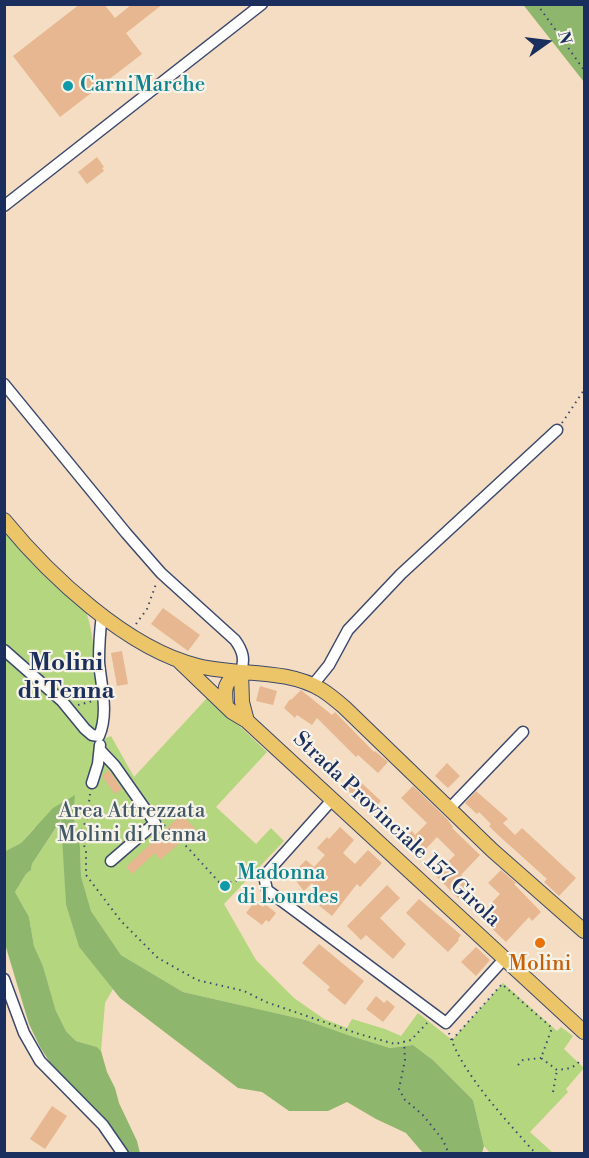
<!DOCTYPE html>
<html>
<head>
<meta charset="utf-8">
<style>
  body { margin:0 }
  #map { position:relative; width:589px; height:1158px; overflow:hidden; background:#f4ddc2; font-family:"Libre Bodoni",serif }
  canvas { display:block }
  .frame { position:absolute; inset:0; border:6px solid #1b2f5e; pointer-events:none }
  .north { position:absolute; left:517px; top:12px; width:60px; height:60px; -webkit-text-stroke:4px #f7f3e8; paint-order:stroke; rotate:76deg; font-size:16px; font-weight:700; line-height:24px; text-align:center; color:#1b2f5e }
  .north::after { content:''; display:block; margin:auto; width:21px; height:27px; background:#1b2f5e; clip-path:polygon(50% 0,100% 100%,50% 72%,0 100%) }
</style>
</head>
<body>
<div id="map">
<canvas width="589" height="1158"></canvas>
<div class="frame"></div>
<div class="north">N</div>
</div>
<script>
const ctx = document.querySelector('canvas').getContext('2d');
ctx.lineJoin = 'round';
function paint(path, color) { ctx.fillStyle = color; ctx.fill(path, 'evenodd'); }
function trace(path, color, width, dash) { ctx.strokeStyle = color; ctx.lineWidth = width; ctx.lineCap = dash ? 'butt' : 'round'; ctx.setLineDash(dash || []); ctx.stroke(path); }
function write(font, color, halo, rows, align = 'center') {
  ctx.font = font + ' "Libre Bodoni",serif'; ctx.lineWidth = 4.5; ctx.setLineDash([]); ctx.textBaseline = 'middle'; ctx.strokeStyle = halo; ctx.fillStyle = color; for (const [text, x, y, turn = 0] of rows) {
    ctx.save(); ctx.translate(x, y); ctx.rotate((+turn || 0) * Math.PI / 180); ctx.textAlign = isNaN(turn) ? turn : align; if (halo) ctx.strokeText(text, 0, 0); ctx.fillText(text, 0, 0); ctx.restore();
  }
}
paint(new Path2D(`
  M5 528C19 547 33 565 50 581 61 591 76 600 85 611 95 625 100 712 97 730L94 732 5 649Z
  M4 658 64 708 94 740V743L111 736 134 777 208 697 211 699 267 752 216 807 256 844 271 828 284 841 224 904 256 960 294 998 324 1019 347 1028 352 1019 385 1029 401 1036 418 1013 452 1040 503 983 557 1031 561 1027 573 1036 564 1049 584 1068 566 1089 568 1092 530 1132 553 1153H490L484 1146 473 1100 433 1060 413 1045 390 1048 348 1035 306 1020 183 992 121 955 91 911 81 876 80 846 73 814 34 828 21 843 5 852Z
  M62 819 66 905 79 947 113 989 105 1003 101 1051 97 1047 76 1041 66 1031 56 1011 43 966 34 946 29 917 15 892 26 874 31 870 32 864Z`), '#b3d67e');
paint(new Path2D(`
  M523 5H584V82L525 7Z
  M75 795 73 814 80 846 81 876 91 911 121 955 183 992 306 1020 348 1035 390 1048 413 1045 433 1060 473 1100 484 1146 482 1153H423L406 1133 376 1119 347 1102 328 1111H289L262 1092 238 1088 120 998 79 947 66 905 61 820 32 864 31 870 26 874 15 892 29 917 34 946 43 966 56 1011 66 1031 76 1041 97 1047 101 1051 107 1072 115 1088 119 1103 137 1141 140 1153H129L112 1129 51 1064 40 1047 29 1024 5 944 4 852 21 843 53 808Z`), '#8eb76d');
paint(new Path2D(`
  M80 4H104L115 18 132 4H163L126 33 142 54 60 117 13 56Z
  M97 157 104 167 102 168 104 171 87 184 78 172Z
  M163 608 200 635 188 651 151 624Z
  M122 651 128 684 117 686 111 653Z
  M260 686 277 691 273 705 256 701Z
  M301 690 332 715 335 712 374 752 375 751 388 762 378 773 358 755 356 757 317 718 312 725 297 715 295 718 284 708 290 699 291 700Z
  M447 763 460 776 448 788 435 776Z
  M109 770 122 789 115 794 102 776Z
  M353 775 381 801 371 812 343 786Z
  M413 786 447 819 453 827 452 828 480 855 461 875 473 886 460 900 435 875 455 855 437 837 418 857 402 841 412 831 415 835 427 823 401 798Z
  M476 791 508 819 503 823 515 835 522 828 576 878 559 896 544 882 547 879 497 834 489 826 491 824 479 812 477 814 465 803Z
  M181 815 196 829 185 841 183 840 160 860 155 853 132 874 126 867Z
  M340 827 354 840 343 853 355 864 368 850 382 863 360 887 357 884 332 916 316 903 321 897 312 883 304 891 291 875 306 860 314 867 325 855 317 848 327 837 329 839Z
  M501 870 516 883 514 884 541 912 532 921 529 917 506 942 479 916 500 894 488 883Z
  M387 885 400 898 380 918 406 944 393 959 366 935 361 940 347 926Z
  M419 899 461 935 458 939 459 940 448 952 406 913Z
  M255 901 263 907 265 904 276 913 269 922 266 920 262 925 246 913Z
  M319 944 364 981 345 1005 327 990 330 987 302 963Z
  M476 947 490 960 476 976 461 962Z
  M376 996 384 1003 387 1000 395 1007 383 1022 366 1009Z
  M52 1106 67 1116 45 1149 30 1139Z`), '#e6b790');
const minor = new Path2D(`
  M4 206 262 4
  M4 384 126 533 161 573 235 640C243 651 245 659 241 672
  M4 650 62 701 85 729 92 735 99 736C109 713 101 685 99 662 99 646 100 630 102 615
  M312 686 329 665 348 630 401 574 557 430
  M100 750 115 766 155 823 111 861
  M92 783 98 764 100 745
  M332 800 264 876 267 890 446 1023 505 958
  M449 809 523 732
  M4 979 24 1033 40 1061 103 1125 123 1154`);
const major = new Path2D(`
  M4 520C49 575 127 649 198 666 238 676 286 668 322 690 330 695 337 701 344 707L492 850 584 931
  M180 662 232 712 247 721 584 1032
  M241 672 242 702 247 721
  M226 706C224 688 224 681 241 672`);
trace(minor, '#3c496d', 13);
trace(major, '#3c496d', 16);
trace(new Path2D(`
  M537 4 584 70
  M562 423 584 390
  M136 624 147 609 156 584
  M78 705 93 701
  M90 794 87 819 80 833 86 851V875L121 921 158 958 197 980 244 991 266 1002 359 1034 395 1044 411 1040 427 1023
  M164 825 188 848 219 882H234L249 873H256
  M449 1033C462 1074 507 1121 536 1154
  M452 1040 502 984 552 1028 541 1058 557 1070C566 1069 572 1069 579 1062
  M404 1041 405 1060 399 1089 405 1100 422 1114 443 1140 449 1154
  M518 1065 523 1060 541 1058
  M553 1092 557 1070`), '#3c496d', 2, [1.5, 4.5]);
trace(minor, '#fff', 10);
trace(major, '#ecc569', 14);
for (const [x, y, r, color] of [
  [68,86,6,"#0f9aa8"],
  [225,886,6,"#0f9aa8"],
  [540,943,6,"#e8710a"]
]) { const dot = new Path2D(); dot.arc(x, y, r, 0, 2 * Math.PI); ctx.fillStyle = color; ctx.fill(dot); trace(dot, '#f7f3e8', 2); }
write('21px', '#0d838f', '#f7f3e8', [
  ["CarniMarche",80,86],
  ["Madonna",237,874],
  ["di Lourdes",237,898]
], 'left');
write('21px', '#415966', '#f7f3e8', [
  ["Area Attrezzata",132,812],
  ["Molini di Tenna",132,836]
]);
write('21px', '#1b2f5e', '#f7f3e8', [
  ["Strada Provinciale 157 Girola",396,830,43]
]);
write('21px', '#c56008', '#f7f3e8', [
  ["Molini",540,965]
]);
write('bold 24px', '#1b2f5e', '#f7f3e8', [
  ["Molini",66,664],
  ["di Tenna",66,692]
]);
</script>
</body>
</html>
